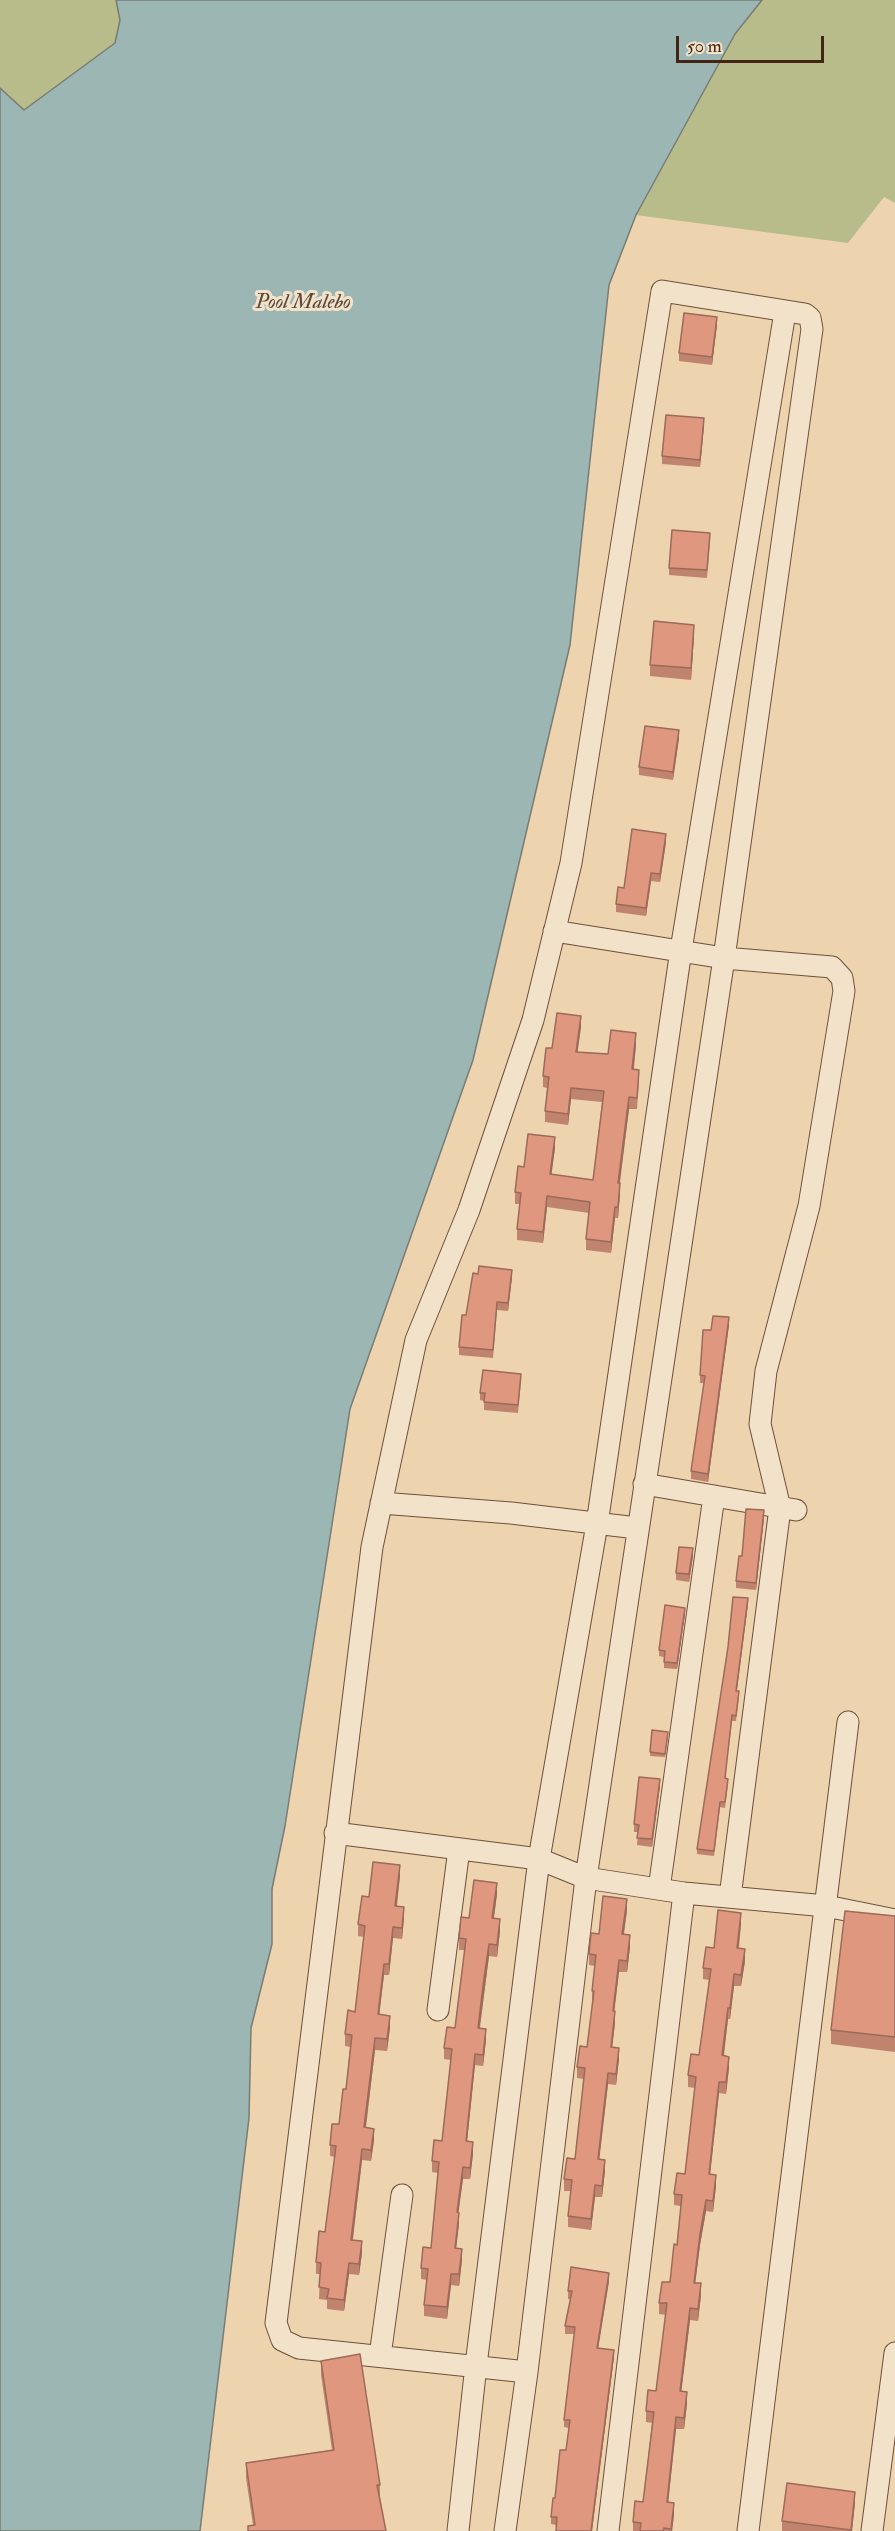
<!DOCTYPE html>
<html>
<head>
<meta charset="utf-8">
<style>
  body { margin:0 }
  #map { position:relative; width:895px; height:2531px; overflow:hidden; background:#edd3ae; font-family:"IM FELL Double Pica",serif }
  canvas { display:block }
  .scale { position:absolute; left:676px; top:36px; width:148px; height:27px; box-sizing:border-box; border:3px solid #442414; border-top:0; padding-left:8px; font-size:18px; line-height:21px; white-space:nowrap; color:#442414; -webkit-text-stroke:4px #f3e2ca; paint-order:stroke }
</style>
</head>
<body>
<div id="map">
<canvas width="895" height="2531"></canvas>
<div class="scale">50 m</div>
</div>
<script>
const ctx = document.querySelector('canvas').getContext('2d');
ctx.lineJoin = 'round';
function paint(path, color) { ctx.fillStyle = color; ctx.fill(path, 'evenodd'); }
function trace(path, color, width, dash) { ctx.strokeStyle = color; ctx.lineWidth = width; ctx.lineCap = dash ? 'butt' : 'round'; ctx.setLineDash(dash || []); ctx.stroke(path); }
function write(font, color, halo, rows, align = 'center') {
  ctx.font = font + ' "IM FELL Double Pica",serif'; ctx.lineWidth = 6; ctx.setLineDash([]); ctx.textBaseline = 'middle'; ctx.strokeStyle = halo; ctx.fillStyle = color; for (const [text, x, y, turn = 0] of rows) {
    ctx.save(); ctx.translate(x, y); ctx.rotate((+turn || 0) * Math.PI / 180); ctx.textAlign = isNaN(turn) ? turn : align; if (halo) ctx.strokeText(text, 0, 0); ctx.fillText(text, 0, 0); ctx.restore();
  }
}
paint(new Path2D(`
  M0 0H116L120 20 115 43 24 110 0 88Z
  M762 0H895V203L884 197 848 243 636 215 735 34Z`), '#b8bc8b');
const water = new Path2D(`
  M116 0H762L735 34 636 215 609 285 570 645 473 1060 350 1409 285 1826 272 1889V1944L251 2028 249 2118 200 2531H0V88L24 110 115 43 120 20Z`);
paint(water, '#9cb6b4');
trace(water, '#797c74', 1.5);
const minor = new Path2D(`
  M554 931 724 958 832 967 842 978 844 991 809 1206 766 1371 760 1424 780 1508 730 1897
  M644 1484 796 1510
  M381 1503 511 1513 637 1528
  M335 1833 539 1859 586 1878 684 1893 826 1906 895 1920
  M659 1889 714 1496
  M438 2010 459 1849
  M380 2356 402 2195
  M458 2531 476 2365 539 1859 597 1524 681 950 785 312
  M505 2531 527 2372 586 1878 724 958 812 329 810 318 805 314 662 291 571 863 533 1020 469 1210 416 1340 372 1547 276 2323 282 2340 299 2348 527 2372
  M608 2531 684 1893
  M748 2531 848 1722
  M872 2531 895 2353`);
trace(minor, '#6e503a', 23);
trace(minor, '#f3e2ca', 21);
paint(new Path2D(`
  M717 325 712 365 679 361V353Z
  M704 426 700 467 662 464V456Z
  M710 541 707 578 669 575V568Z
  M694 636 691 680 650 676V665Z
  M679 738 673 780 639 775V767Z
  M666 842 660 882 651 881 646 916 616 912V904L624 888Z
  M581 1027 577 1052 608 1054 636 1045 634 1069 639 1081 637 1109H629L620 1183V1194L618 1218H615L611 1253 586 1250V1239L589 1213 547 1207 543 1243 517 1240V1229L520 1204H515V1192L524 1167 555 1148 551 1175 593 1180 602 1102 571 1099 568 1125 545 1122V1111L547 1088 543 1087V1076L552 1048Z
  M512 1277 508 1311 497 1310 493 1358 459 1355V1347L466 1315Z
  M729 1325 708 1482 691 1479V1471L704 1383H700V1375L711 1330Z
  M521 1381 518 1413 484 1410V1401L480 1400V1393Z
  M764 1518 756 1590 736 1588V1581Z
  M693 1556 689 1582 676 1580V1573Z
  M748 1604 737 1691 739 1696 736 1721H732L725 1778 728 1784 725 1808 720 1807 714 1856 697 1854V1849Z
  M685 1614 677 1669 664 1668V1657L659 1656V1650Z
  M652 1730 668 1736 665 1757 650 1756Z
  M660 1786 652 1847 637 1845 638 1832H634V1824Z
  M400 1876 397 1906 404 1918 402 1939 393 1938 389 1975H384L379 2014 390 2027 387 2051 375 2050 366 2128 374 2140 371 2161 362 2160 353 2240 362 2253 359 2275 349 2274 344 2311 327 2309V2300L319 2299 320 2274H316V2262L325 2232 335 2157 330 2156V2145L339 2124 346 2089 350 2047 345 2046V2034L355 2012 364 1937 358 1936V1924L369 1897Z
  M497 1894 494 1919 500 1931 497 1957 489 1956 480 2028 486 2040 483 2066 475 2065 467 2141 473 2154 470 2179H463L458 2212 459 2224 456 2248 462 2260 459 2286 451 2285 447 2319 424 2316V2305L427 2280 421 2279V2268L431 2248 438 2173 432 2172V2161L442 2141 451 2060 444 2059V2048L455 2028 465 1950H459V1938L469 1918Z
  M627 1910 624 1934 630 1947 627 1972H619L614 2011 615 2023 612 2047 619 2059 616 2085 608 2084 599 2159 605 2171 602 2197H595L591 2230 568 2227V2216L571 2191H564V2179L575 2159 584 2079 577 2078V2067L587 2047 593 2003 592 2002V1991L595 1966 589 1965V1954L599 1934Z
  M895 1916V2052L831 2044V2030Z
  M741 1924 739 1948 745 1961 741 1986H734L730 2019H728L724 2056 729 2068 726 2094 719 2093 710 2174 716 2186 713 2212 706 2211 700 2245 695 2283 701 2295 698 2321 690 2320 681 2392 687 2404 684 2429H676L668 2502 674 2515 672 2531H633V2522L643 2502 652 2423 646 2422V2411L656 2391 666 2315 659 2314V2303L670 2282 677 2245 681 2206 674 2205V2194L685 2174 695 2088 688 2087V2075L699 2055 709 1980 703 1979V1968L714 1948Z
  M609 2281 598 2348 614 2357 592 2531H556V2525L551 2524V2517L566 2450 569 2428 564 2427V2420L575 2334H565V2326L571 2299H568V2291Z
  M321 2361 380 2485V2498L386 2531H248V2526L253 2525 246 2478V2463L332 2450 321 2375Z
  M855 2503 852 2531H782V2521Z`), '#c0836d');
paint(new Path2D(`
  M717 317V325L712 365V357Z
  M704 418V426L700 467V460Z
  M694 625V636L691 680V668Z
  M679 730V738L673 780V772Z
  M666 834V842L660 882V874Z
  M651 873V881L646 916V908Z
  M581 1016V1027L576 1064V1052Z
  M636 1033V1045L632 1081V1069Z
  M571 1088V1099L568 1125V1114Z
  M629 1097V1109L618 1194V1183Z
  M555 1137V1148L550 1186V1174Z
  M620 1183V1194L618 1218V1207Z
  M547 1196V1207L543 1243V1232Z
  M615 1207V1218L611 1253V1242Z
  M512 1270V1277L508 1311V1303Z
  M729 1317V1325L708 1482V1474Z
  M764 1510V1518L756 1590V1583Z
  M693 1548V1556L689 1582V1574Z
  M748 1598V1604L736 1696V1691Z
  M685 1608V1614L677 1669V1663Z
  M660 1779V1786L652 1847V1839Z
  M400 1865V1876L395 1918V1906Z
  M497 1883V1894L492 1930V1918Z
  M627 1899V1910L622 1946V1934Z
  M404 1907V1918L402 1939V1928Z
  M741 1913V1924L737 1959V1948Z
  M500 1919V1931L497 1957V1945Z
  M393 1927V1938L389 1975V1964Z
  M630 1935V1947L627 1972V1961Z
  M489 1944V1956L478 2039V2028Z
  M745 1949V1961L741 1986V1975Z
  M619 1960V1972L613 2023V2011Z
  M384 1964V1975L378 2026V2014Z
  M734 1974V1986L730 2019V2008Z
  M728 2008V2019L722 2067V2055Z
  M615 2011V2023L611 2058V2047Z
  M390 2016V2027L387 2051V2039Z
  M486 2029V2040L483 2066V2055Z
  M375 2038V2050L364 2139V2127Z
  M619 2048V2059L616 2085V2074Z
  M475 2054V2065L466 2152V2141Z
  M729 2057V2068L726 2094V2082Z
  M608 2073V2084L598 2171V2159Z
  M719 2082V2093L709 2185V2174Z
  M374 2129V2140L371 2161V2150Z
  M473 2142V2154L470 2179V2168Z
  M362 2149V2160L351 2252V2240Z
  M605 2160V2171L602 2197V2186Z
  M463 2167V2179L457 2224V2212Z
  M716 2175V2186L713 2212V2201Z
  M595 2185V2197L591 2230V2219Z
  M706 2200V2211L700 2245 694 2294V2283L700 2234Z
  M459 2213V2224L455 2259V2248Z
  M362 2241V2253L359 2275V2264Z
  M462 2249V2260L459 2286V2274Z
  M349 2263V2274L344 2311V2300Z
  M609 2273V2281L597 2356V2348Z
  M451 2274V2285L447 2319V2307Z
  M701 2283V2295L698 2321V2309Z
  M690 2308V2320L680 2403V2391Z
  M614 2350V2357L592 2531H591Z
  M687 2392V2404L684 2429V2418Z
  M676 2417V2429L667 2514V2502Z
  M855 2492V2503L852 2531H851Z
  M674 2503V2515L672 2531H671Z`), '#9c6a59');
const building = new Path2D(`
  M684 313 717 317 712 357 679 353Z
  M666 415 704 418 700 460 662 456Z
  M672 530 710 533 707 570 669 568Z
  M654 621 694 625 691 668 650 665Z
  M645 726 679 730 673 772 639 767Z
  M632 829 666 834 660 874 651 873 646 908 616 904 618 887 624 888Z
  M557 1013 581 1016 576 1052 608 1054 611 1030 636 1033 632 1069 639 1070 637 1098 629 1097 618 1183H620L618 1207H615L611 1242 586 1239 590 1202 547 1196 543 1232 517 1229 521 1193 515 1192 518 1166 524 1167 528 1134 555 1137 550 1174 593 1180 604 1091 571 1088 568 1114 545 1111 549 1077 543 1076 546 1048H552Z
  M479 1266 512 1270 508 1303 497 1302 493 1350 459 1347 462 1315H466L473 1273 478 1274Z
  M713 1316 729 1317 708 1474 691 1471 705 1376 700 1375 703 1330H711Z
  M483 1370 521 1374 518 1405 484 1402 485 1393H480Z
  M746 1509 764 1510 756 1583 736 1581 739 1556H742Z
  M679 1547 693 1548 689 1574 676 1573Z
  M733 1597 748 1598 736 1691H739L736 1716 732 1715 725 1778 728 1779 725 1802H720L714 1851 697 1849 728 1647Z
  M665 1605 685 1608 677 1663 664 1662 665 1651 659 1650Z
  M652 1730 668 1732 665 1754 650 1752Z
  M639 1777 660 1779 652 1839 637 1838 639 1825 634 1824Z
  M373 1862 400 1865 395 1906 404 1907 402 1928 393 1927 389 1964H384L378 2014 390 2016 387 2039 375 2038 364 2127 374 2129 371 2150 362 2149 351 2240 362 2241 359 2264 349 2263 344 2300 327 2298 329 2289 319 2287 321 2263 316 2262 319 2231 325 2232 336 2146 330 2145 332 2124H339L343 2089H346L352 2035 345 2034 348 2010 355 2012 365 1926 358 1924 362 1896 369 1897Z
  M474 1880 497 1883 492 1918 500 1919 497 1945 489 1944 484 1978 478 2028 486 2029 483 2055 475 2054 466 2141 473 2142 470 2168 463 2167 457 2212 459 2213 455 2248 462 2249 459 2274H451L447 2307 424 2305 428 2269 421 2268 423 2247 431 2248 439 2162 432 2161 434 2140 442 2141 452 2049 444 2048 447 2027 455 2028 466 1939 459 1938 461 1917 469 1918Z
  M603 1896 627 1899 622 1934 630 1935 627 1961 619 1960 613 2011H615L611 2047 619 2048 616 2074 608 2073 602 2124 598 2159 605 2160 602 2186 595 2185 591 2219 568 2216 572 2180 564 2179 567 2158 575 2159 585 2068 577 2067 580 2046 587 2047 594 1991H592L596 1955 589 1954 591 1933 599 1934Z
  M718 1910 741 1913 737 1948 745 1949 741 1975 734 1974 730 2008H728L722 2055 729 2057 726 2082H719L709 2174 716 2175 713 2201 706 2200 700 2234 694 2283H701L698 2309 690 2308 680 2391 687 2392 684 2418 676 2417 667 2502 674 2503 671 2529 664 2528 663 2531H640L641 2523 633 2522 635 2501 643 2502 654 2412 646 2411 648 2390 656 2391 667 2303H659L662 2282H670L674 2244 677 2245 682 2195 674 2194 677 2173 685 2174 696 2077 688 2075 691 2054 699 2055 711 1969 703 1968 706 1947 714 1948Z
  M845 1911 895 1916V2037L831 2030Z
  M571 2267 609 2273 597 2348 614 2350 591 2531H556L557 2517H551L553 2498H555L560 2450H566L570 2420H564L575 2327 565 2326 572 2291H568Z
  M360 2354 380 2485H377L386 2531H248V2526L255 2525 246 2463 334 2450 321 2361Z
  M787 2483 855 2492 851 2530 782 2521Z`);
paint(building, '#df987f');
trace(building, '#9c6a59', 1.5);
write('italic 21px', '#5a483c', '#f3e2ca', [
  ["Pool Malebo",303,303]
]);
</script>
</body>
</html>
